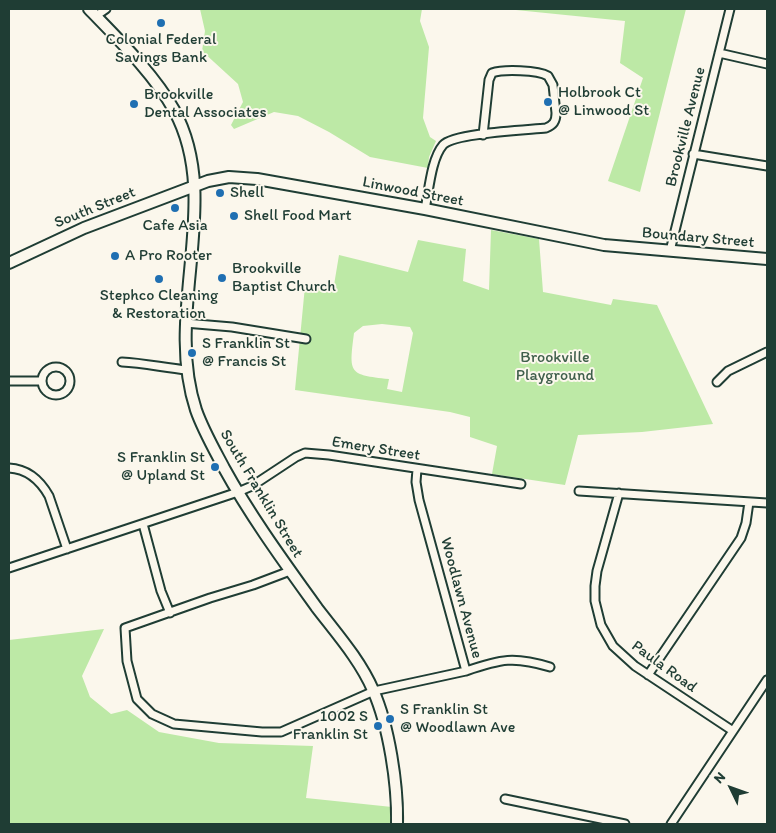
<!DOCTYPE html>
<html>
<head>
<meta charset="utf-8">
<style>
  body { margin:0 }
  #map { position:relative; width:776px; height:833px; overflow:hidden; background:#fbf7ec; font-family:Itim,sans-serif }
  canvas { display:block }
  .frame { position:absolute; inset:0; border:10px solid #1f3d34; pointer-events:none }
  .north { position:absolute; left:706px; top:763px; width:50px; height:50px; -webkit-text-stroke:4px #fbf7ec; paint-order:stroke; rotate:312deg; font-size:14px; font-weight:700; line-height:20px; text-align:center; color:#1f3d34 }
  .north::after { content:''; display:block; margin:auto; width:18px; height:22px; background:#1f3d34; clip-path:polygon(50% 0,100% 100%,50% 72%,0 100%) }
</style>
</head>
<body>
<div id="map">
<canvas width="776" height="833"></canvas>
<div class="frame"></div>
<div class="north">N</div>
</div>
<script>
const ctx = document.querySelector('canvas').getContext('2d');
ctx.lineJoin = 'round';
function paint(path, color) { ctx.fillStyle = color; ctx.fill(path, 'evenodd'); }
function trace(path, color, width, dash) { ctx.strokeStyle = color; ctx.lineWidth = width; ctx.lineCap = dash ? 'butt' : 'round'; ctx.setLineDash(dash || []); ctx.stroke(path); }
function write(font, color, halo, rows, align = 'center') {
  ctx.font = font + ' Itim,sans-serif'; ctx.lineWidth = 4; ctx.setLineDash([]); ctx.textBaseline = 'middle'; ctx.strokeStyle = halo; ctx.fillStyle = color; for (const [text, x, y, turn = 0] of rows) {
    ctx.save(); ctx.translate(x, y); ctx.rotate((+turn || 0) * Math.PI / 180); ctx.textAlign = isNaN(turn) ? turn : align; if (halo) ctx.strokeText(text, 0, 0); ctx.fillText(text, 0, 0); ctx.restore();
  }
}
paint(new Path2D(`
  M200 9H422L420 21 429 47 423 118 430 137 436 141 429 157 428 168 370 157 329 132 298 116 274 112 234 129 231 125 243 102 238 84 202 51 205 31Z
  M506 9H686L640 192 608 181 643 78 620 63 625 21Z
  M491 230 539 239 543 292 611 305 613 299 657 305 713 424 642 432 578 435 565 485 492 474 497 446 470 437V417L450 412 295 390 305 286 334 285 339 255 408 272 418 240 466 249 463 281 489 290ZM382 324 410 327 413 333 402 392 387 389 389 379C348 375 349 373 354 333L363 326Z
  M104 629 82 676 90 697 111 714 127 710 159 732 219 743 313 746 306 798 392 807V824H9V640Z`), '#bde9a6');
const street = new Path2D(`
  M96 16 106 9
  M719 53 767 64
  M693 154 767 166
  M425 209C429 191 431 159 443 145 453 133 526 130 546 128 553 125 556 122 556 113L553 85 548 76C538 70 503 69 492 73L489 80 483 135
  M670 251 730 9
  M185 323 232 327 306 339
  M122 362C144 363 165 368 187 370
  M42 381a14 14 0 1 1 28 0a14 14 0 1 1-28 0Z
  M9 381H42
  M717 382 728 371 767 352
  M9 468C28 469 40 480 49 496L67 549
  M579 491 767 503
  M619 493 597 571 595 586V601L601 625 613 646 635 666 733 731
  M143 524 161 591 170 613
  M9 568 238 492 252 486 296 457 305 453 329 455 521 484
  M290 571 253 585 210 598 125 628 127 661 137 699 152 714 174 724 262 732H281L374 691 466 671 419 500 416 482 417 469
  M466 671C501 659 514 656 550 667
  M648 675 741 538 746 523 749 502
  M505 799 625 824
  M671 824 767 680`);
const secondary = new Path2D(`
  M89 9C118 39 154 74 174 110 224 201 163 311 196 410 203 430 214 449 224 468 251 517 284 562 317 608 337 634 360 660 373 690 389 726 398 785 397 824
  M9 263 84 228 208 181 229 177 257 179 425 209 604 245 767 259`);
trace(street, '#1f3d34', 11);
trace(secondary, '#1f3d34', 14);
trace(street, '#fbf7ec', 7);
trace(secondary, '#fbf7ec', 10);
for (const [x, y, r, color] of [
  [161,23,5,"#1f6fb2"],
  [548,102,5,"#1f6fb2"],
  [134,104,5,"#1f6fb2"],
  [220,193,5,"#1f6fb2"],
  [175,208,5,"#1f6fb2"],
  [234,216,5,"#1f6fb2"],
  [115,256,5,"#1f6fb2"],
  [222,278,5,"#1f6fb2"],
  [159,279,5,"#1f6fb2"],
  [192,353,5,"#1f6fb2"],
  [215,467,5,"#1f6fb2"],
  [390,719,5,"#1f6fb2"],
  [378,726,5,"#1f6fb2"]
]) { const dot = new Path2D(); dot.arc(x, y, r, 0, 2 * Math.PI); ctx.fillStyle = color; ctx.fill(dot); trace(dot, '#fbf7ec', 2); }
write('16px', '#1f3d34', '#fbf7ec', [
  ["Colonial Federal",161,40,"center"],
  ["Savings Bank",161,58,"center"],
  ["Holbrook Ct",558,93],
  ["@ Linwood St",558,111],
  ["Brookville",144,95],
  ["Dental Associates",144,113],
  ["Shell",230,193],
  ["Shell Food Mart",244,216],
  ["Cafe Asia",175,226,"center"],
  ["A Pro Rooter",125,256],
  ["Brookville",232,269],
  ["Baptist Church",232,287],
  ["Stephco Cleaning",159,296,"center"],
  ["& Restoration",159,314,"center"],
  ["S Franklin St",202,344],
  ["@ Francis St",202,362],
  ["S Franklin St",205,458,"right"],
  ["@ Upland St",205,476,"right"],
  ["S Franklin St",400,710],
  ["@ Woodlawn Ave",400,728],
  ["1002 S",368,717,"right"],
  ["Franklin St",368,735,"right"]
], 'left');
write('16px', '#1f3d34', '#fbf7ec', [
  ["Brookville Avenue",686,127,-76],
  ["Linwood Street",413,192,11],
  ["South Street",95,208,-22],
  ["Boundary Street",698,238,5],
  ["Emery Street",376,449,9],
  ["South Franklin Street",261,494,59],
  ["Woodlawn Avenue",461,598,75],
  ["Paula Road",664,667,36]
]);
write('16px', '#3f5f4b', '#fbf7ec', [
  ["Brookville",555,358],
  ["Playground",555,376]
]);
</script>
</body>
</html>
